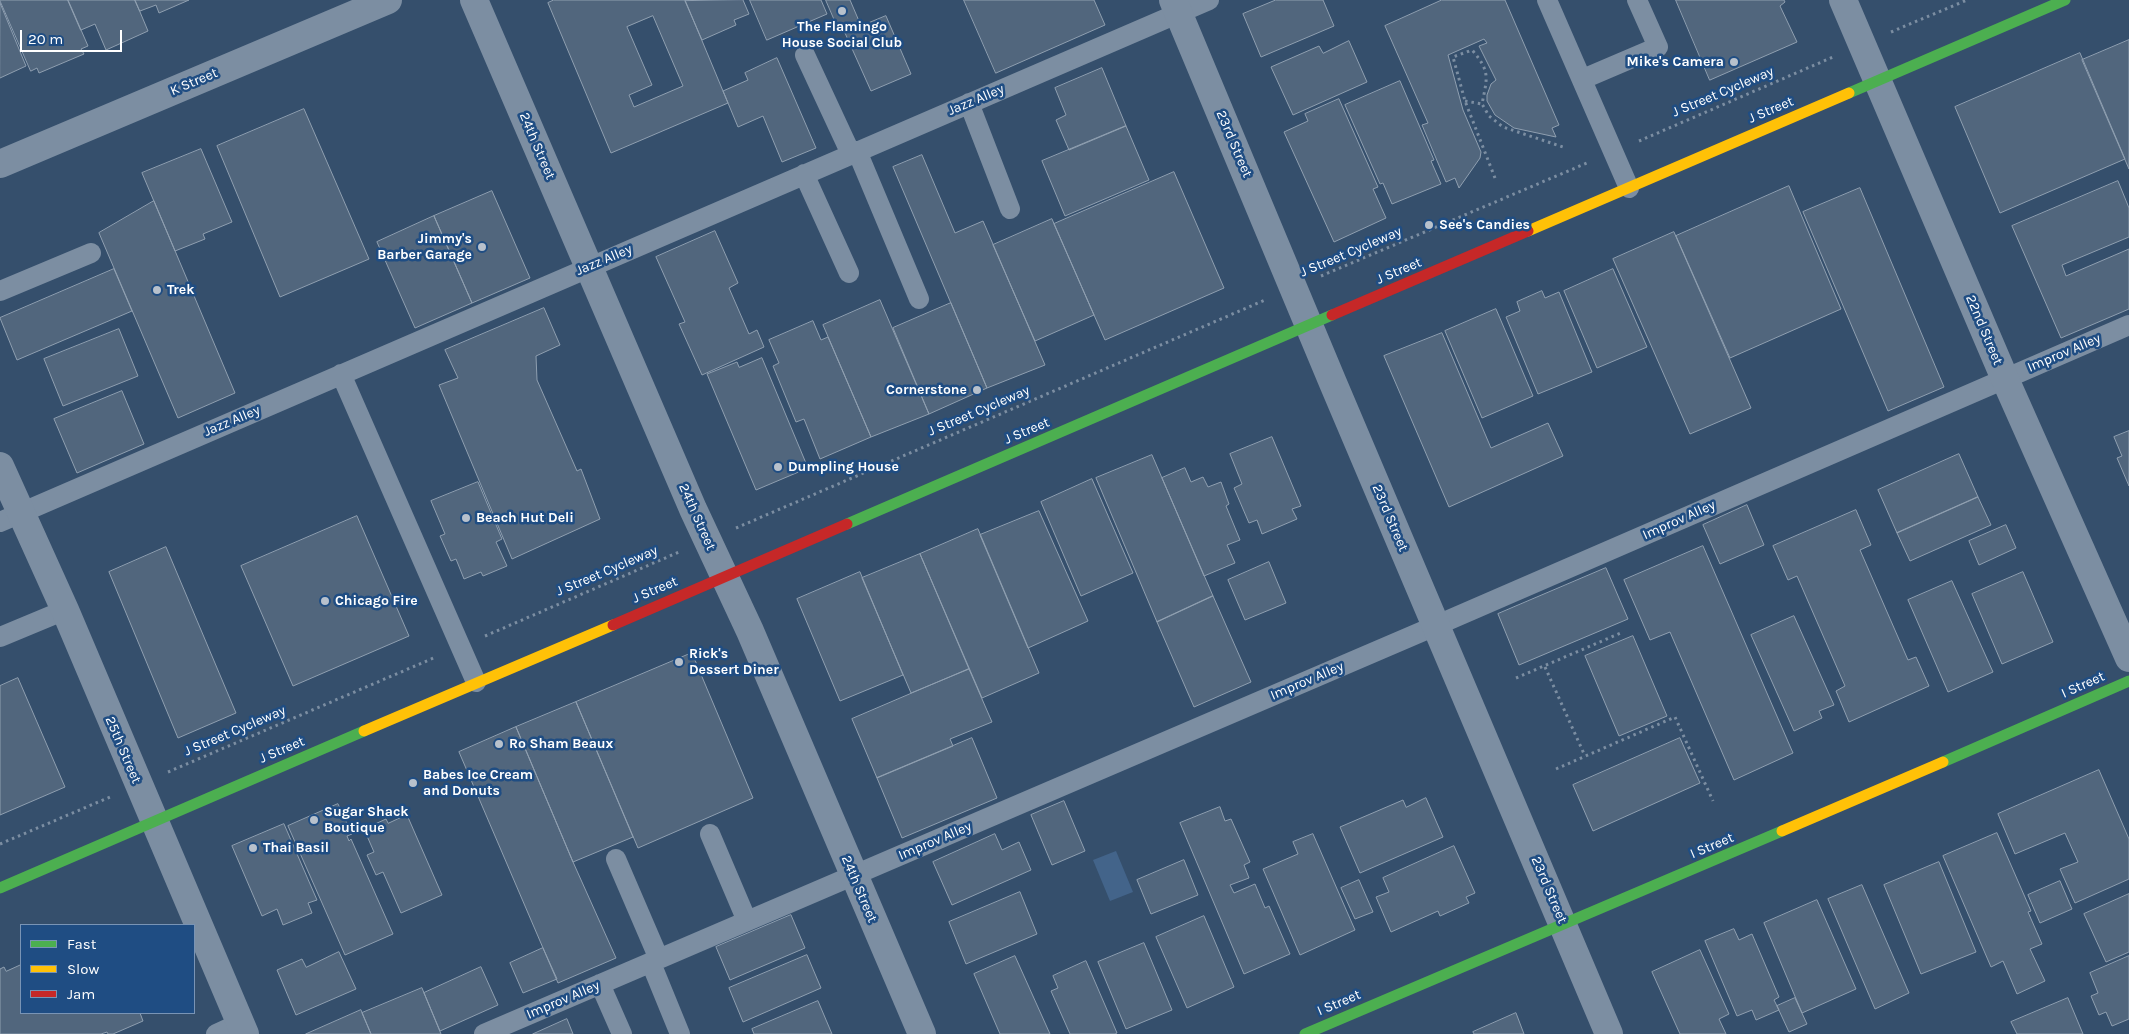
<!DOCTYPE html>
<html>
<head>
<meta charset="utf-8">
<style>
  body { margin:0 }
  #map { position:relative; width:2129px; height:1034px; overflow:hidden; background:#354f6c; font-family:Karla,sans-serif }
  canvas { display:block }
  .legend { position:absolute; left:20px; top:924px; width:175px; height:90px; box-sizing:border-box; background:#1f4d83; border:1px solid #7994b5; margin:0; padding:6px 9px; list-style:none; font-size:15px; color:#fff }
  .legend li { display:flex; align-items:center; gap:10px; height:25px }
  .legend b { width:25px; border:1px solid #7994b5 }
  .scale { position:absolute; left:20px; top:30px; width:102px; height:22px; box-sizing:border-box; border:2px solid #fff; border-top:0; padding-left:6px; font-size:15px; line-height:18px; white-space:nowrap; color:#fff; -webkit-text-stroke:4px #1f4d83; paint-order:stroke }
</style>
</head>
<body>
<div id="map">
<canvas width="2129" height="1034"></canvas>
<ul class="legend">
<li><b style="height:6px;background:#4caf50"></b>Fast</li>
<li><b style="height:6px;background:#ffc107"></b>Slow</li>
<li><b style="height:6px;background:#c62828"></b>Jam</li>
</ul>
<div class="scale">20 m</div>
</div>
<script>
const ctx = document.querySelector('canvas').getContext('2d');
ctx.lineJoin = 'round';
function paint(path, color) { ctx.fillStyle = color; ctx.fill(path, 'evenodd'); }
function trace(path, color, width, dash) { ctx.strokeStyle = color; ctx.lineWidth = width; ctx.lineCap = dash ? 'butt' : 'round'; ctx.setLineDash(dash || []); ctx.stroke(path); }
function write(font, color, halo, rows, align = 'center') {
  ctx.font = font + ' Karla,sans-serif'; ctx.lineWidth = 5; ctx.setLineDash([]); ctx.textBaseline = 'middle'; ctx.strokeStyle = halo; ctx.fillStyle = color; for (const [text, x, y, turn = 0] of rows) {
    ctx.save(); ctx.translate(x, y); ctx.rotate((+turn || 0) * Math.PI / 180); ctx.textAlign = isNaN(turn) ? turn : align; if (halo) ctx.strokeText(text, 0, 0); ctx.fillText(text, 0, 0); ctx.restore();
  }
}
paint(new Path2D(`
  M1116 851 1133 892 1110 901 1093 860Z`), '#43648a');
const building = new Path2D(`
  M0 0H68L88 46 81 49 84 54 39 73 37 68 31 71Z
  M68 0H135L148 31 106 50 95 24 81 30Z
  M135 0H189L159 13 156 5 140 11Z
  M554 0H685L728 103 611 153 548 3ZM653 16 683 86 634 107 629 95 652 85 627 27Z
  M743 0 749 14 734 20 736 25 702 40 685 1Z
  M750 0H821L827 14 767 40Z
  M826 0H850L859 21 839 30Z
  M964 0H1094L1105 25 996 73Z
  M1276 0H1323L1334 26 1261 57 1243 14Z
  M1442 0H1505L1559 125 1552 128 1556 137 1514 128 1495 115 1487 101V95L1491 84 1496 80 1479 46 1487 43 1484 39 1448 55 1463 110 1481 152 1480 158 1459 188 1455 178 1446 182 1422 125 1428 123 1385 26Z
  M1676 0H1784L1785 2 1780 6 1797 42 1710 80Z
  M0 3 26 66 0 78Z
  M886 16 911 74 871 91 845 33Z
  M2129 40V169L2082 60Z
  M1349 41 1367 82 1293 115 1271 67 1319 46 1323 53Z
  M2080 53 2125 159 2000 213 1955 107Z
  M777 58 816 148 782 162 763 116 738 127 723 91 748 80 745 73Z
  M1102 68 1126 126 1069 150 1056 120 1066 115 1055 88Z
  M1400 81 1434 160 1431 161 1441 184 1392 204 1383 183 1380 184 1345 105Z
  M1339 99 1378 187 1373 189 1386 218 1334 242 1284 132 1308 121 1305 114Z
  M304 109 369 259 280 297 217 146Z
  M1126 126 1149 180 1065 216 1042 161Z
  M201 149 232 222 203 234 205 239 175 251 142 173Z
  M922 155 955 233 983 221 1045 365 987 388 893 167Z
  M1174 172 1224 288 1105 340 1054 224Z
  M2118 181 2129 208V237L2062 265 2066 276 2129 249V309L2061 338 2012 226Z
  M1789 186 1841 309 1730 358 1676 236Z
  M1860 188 1944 387 1888 411 1803 212Z
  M492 191 530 278 472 303 434 216Z
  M154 201 235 393 178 418 99 233Z
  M434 216 472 303 415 328 377 242Z
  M1052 219 1094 315 1035 341 993 245Z
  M715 231 738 283 729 288 749 334 757 330 764 347 702 375 679 324 685 322 656 257Z
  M1674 232 1751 408 1690 434 1613 259Z
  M114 269 132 311 17 360 0 318Z
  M1613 269 1647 347 1597 368 1564 291Z
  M1542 291 1545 298 1559 292 1592 372 1538 394 1506 317 1520 311 1517 302Z
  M880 300 929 414 871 437 823 325Z
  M951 303 987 388 929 414 893 328Z
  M544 308 560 345 536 356 537 380 577 471 581 469 600 519 512 559 439 385 458 378 445 350Z
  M1496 309 1533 396 1482 418 1445 331Z
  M813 321 821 340 828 337 871 437 820 459 804 419 796 422 773 366 779 363 769 340Z
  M119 329 138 376 63 406 44 359Z
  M1442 333 1491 448 1548 423 1563 456 1449 507 1384 356Z
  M762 358 808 468 756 490 707 374 737 362 739 367Z
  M122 391 144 444 77 473 54 419Z
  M2129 431V486L2117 458 2122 456 2114 437Z
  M1272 437 1301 506 1292 509 1297 519 1262 534 1257 520 1249 523 1234 488 1242 484 1230 454Z
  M1959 454 1978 497 1897 533 1878 490Z
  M1152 455 1213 596 1157 622 1096 478Z
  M1185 468 1191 482 1203 477 1208 487 1221 482 1229 504 1226 506 1240 540 1227 545 1235 563 1204 576 1162 478Z
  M1092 479 1133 573 1081 596 1041 502Z
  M478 482 502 539 496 542 507 566 483 576 481 572 464 579 456 559 451 561 440 536 445 534 431 501Z
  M1978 497 1991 525 1910 561 1897 533Z
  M1747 505 1764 545 1720 564 1703 525Z
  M1856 510 1871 545 1860 550 1908 660 1916 657 1929 686 1849 722 1836 691 1845 686 1797 576 1788 580 1773 546Z
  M1039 511 1088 621 1028 648 980 535Z
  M357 516 409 636 293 686 241 566Z
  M2006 525 2016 548 1979 565 1969 541Z
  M978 529 1039 673 982 698 920 554Z
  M1703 546 1793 753 1734 780 1670 632 1650 640 1624 580Z
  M166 547 236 713 178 738 109 572Z
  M920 554 969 669 911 693 862 578Z
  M1269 562 1286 603 1245 620 1228 580Z
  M1606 568 1628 619 1519 665 1498 614Z
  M860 572 903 675 840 701 797 599Z
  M2023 572 2053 642 2002 664 1972 594Z
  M1952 581 1993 672 1948 692 1908 600Z
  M1213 596 1251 682 1194 707 1157 622Z
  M1794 616 1834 705 1819 711 1822 718 1794 731 1751 635Z
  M1633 636 1667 716 1619 736 1585 656Z
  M692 653 753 798 638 848 576 702Z
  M969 669 992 722 950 739 953 746 877 778 852 719Z
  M18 678 65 787 0 815V686Z
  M576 702 633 837 573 862 516 727Z
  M516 727 573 862 616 958 558 983 459 752Z
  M972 738 997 798 902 838 877 778Z
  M1680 738 1700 783 1593 831 1573 785Z
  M2099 770 2129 839V879L2075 903 2060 869 2078 862 2065 833 2015 854 1998 814Z
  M1426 798 1443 837 1360 873 1340 827 1403 800 1406 807Z
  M1064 801 1085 851 1052 865 1031 815Z
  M338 804 352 834 347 836 349 841 351 839 393 934 345 955 288 826Z
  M1220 807 1225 821 1231 819 1250 862 1244 865 1249 878 1230 885 1234 893 1255 884 1265 908 1269 906 1290 954 1244 974 1180 823Z
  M407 815 442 895 401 913 383 872 376 875 367 855 374 852 364 829 386 819 388 823Z
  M284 824 317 900 308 903 312 913 283 925 277 909 262 916 232 846Z
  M1997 833 2031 911 2028 912 2042 944 2030 949 2045 981 2017 994 2003 961 1991 967 1943 856Z
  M995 834 1002 850 1019 842 1031 870 952 905 933 862Z
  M1313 834 1355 930 1300 955 1263 869 1298 854 1293 842Z
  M1454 846 1475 893 1466 897 1469 903 1440 916 1438 911 1391 932 1376 897 1389 892 1383 878Z
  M1184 860 1198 895 1151 914 1137 880Z
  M1939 862 1976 952 1921 974 1884 885Z
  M1359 880 1373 912 1355 919 1341 888Z
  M2060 881 2072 909 2040 923 2028 895Z
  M1862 885 1909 993 1875 1009 1828 899Z
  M1020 892 1037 934 966 964 949 922Z
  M2129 894V952L2106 962 2084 914Z
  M1817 900 1856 989 1802 1013 1764 923Z
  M791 915 805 948 730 980 716 947Z
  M1204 916 1234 987 1187 1008 1156 937Z
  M1734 929 1739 940 1752 934 1779 997 1774 1000 1779 1010 1756 1020 1752 1010 1737 1016 1705 941Z
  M1144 943 1172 1010 1126 1029 1098 962Z
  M543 948 557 979 523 993 510 963Z
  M1700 950 1729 1014 1719 1019 1726 1034H1680L1652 972Z
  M339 952 356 989 296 1015 277 970 302 959 306 967Z
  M807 955 821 988 743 1022 729 988Z
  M1015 956 1050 1034H1000L974 974Z
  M2129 956V1019L2112 1026 2106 1012 2099 1015 2091 996 2098 993 2090 973Z
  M1086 961 1117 1033 1115 1034H1070L1051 991 1058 988 1053 976Z
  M21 965V1013H140L143 1021 113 1034H108L107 1032 101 1034H0V969L4 967 6 971Z
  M481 967 498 1005 440 1031 424 993Z
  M422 988 441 1034H371L362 1013Z
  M1795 998 1807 1024 1789 1032 1777 1006Z
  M2068 998 2083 1034H2017L2011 1022Z
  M818 1001 832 1034H754L752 1029Z
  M361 1010 371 1034H306Z
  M1516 1013 1524 1034H1474L1473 1032Z
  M567 1019 573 1034H533Z`);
paint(building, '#51667d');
trace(building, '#8f9fb0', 1);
trace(new Path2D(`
  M1891 32 1967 0
  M1465 101 1482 104
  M1639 141 1833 57
  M1495 178 1465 101 1453 57 1472 50C1491 72 1487 78 1482 104L1489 116 1503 127 1566 148
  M1321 276 1587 163
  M736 528 1265 300
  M485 636 679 552
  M1545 667 1585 756
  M1516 678 1623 632
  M1556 769 1675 717 1713 801
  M168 772 436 657
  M0 844 110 797`), '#7c8ea2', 3, [2.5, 4]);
trace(new Path2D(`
  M1547 0 1629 188
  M805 55 851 154
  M1583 79 1658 47 1637 0
  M969 103 1010 209
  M857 151 919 299
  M804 174 849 273
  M0 291 91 253
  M341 374 476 682
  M0 522 1209 0
  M0 637 65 610
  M710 834 747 921
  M616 859 659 959
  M651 963 680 1034
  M600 984 622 1034
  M216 1034 240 1023
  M484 1034 1435 626 2129 325`), '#7c8ea2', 20);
trace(new Path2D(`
  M474 0 693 509 750 631 922 1034
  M1173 0 1333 383 1609 1034
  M1843 0 2005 379 2129 658
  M0 164 388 0
  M0 466 65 610 245 1034`), '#7c8ea2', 28);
trace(new Path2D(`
  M1849 93 2065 0
  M847 524 1332 315
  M1943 762 2129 681
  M0 888 364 731
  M1305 1034 1782 831`), '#4caf50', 11);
trace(new Path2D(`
  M1528 231 1849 93
  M364 731 613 625
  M1782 831 1943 762`), '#ffc107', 11);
trace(new Path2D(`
  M1332 315 1528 231
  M613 625 847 524`), '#c62828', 11);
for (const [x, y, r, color] of [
  [842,11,5,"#b8c1cc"],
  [1734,62,5,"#b8c1cc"],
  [1429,225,5,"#b8c1cc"],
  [482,247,5,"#b8c1cc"],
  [157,290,5,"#b8c1cc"],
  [977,390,5,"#b8c1cc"],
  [778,467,5,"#b8c1cc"],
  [466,518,5,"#b8c1cc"],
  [325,601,5,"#b8c1cc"],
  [679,662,5,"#b8c1cc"],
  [499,744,5,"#b8c1cc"],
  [413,783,5,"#b8c1cc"],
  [314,820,5,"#b8c1cc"],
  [253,848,5,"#b8c1cc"]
]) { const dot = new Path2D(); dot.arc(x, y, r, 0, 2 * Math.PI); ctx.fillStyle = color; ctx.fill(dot); trace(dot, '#1f4d83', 2); }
write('bold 14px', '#fff', '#1f4d83', [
  ["The Flamingo",842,27,"center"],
  ["House Social Club",842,43,"center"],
  ["Mike's Camera",1724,62,"right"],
  ["See's Candies",1439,225],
  ["Jimmy's",472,239,"right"],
  ["Barber Garage",472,255,"right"],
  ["Trek",167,290],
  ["Cornerstone",967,390,"right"],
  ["Dumpling House",788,467],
  ["Beach Hut Deli",476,518],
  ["Chicago Fire",335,601],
  ["Rick's",689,654],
  ["Dessert Diner",689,670],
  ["Ro Sham Beaux",509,744],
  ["Babes Ice Cream",423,775],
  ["and Donuts",423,791],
  ["Sugar Shack",324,812],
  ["Boutique",324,828],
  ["Thai Basil",263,848]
], 'left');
write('14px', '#fff', '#1f4d83', [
  ["K Street",194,82,-23],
  ["J Street Cycleway",1723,92,-23],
  ["Jazz Alley",976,100,-23],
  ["J Street",1771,110,-23],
  ["23rd Street",1234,144,67],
  ["24th Street",537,146,67],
  ["J Street Cycleway",1351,252,-23],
  ["Jazz Alley",604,260,-23],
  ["J Street",1399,271,-23],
  ["22nd Street",1984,330,67],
  ["Improv Alley",2064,353,-23],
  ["J Street Cycleway",979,411,-23],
  ["Jazz Alley",232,421,-23],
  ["J Street",1027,431,-23],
  ["24th Street",697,517,66],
  ["23rd Street",1390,518,67],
  ["Improv Alley",1679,520,-24],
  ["J Street Cycleway",607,571,-23],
  ["J Street",655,590,-23],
  ["Improv Alley",1307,681,-23],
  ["I Street",2083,685,-24],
  ["J Street Cycleway",235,731,-23],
  ["25th Street",123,750,67],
  ["J Street",282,750,-23],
  ["Improv Alley",935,841,-23],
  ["I Street",1712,846,-23],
  ["24th Street",859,889,67],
  ["23rd Street",1549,890,67],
  ["Improv Alley",563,1000,-23],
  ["I Street",1339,1003,-23]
]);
</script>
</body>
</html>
